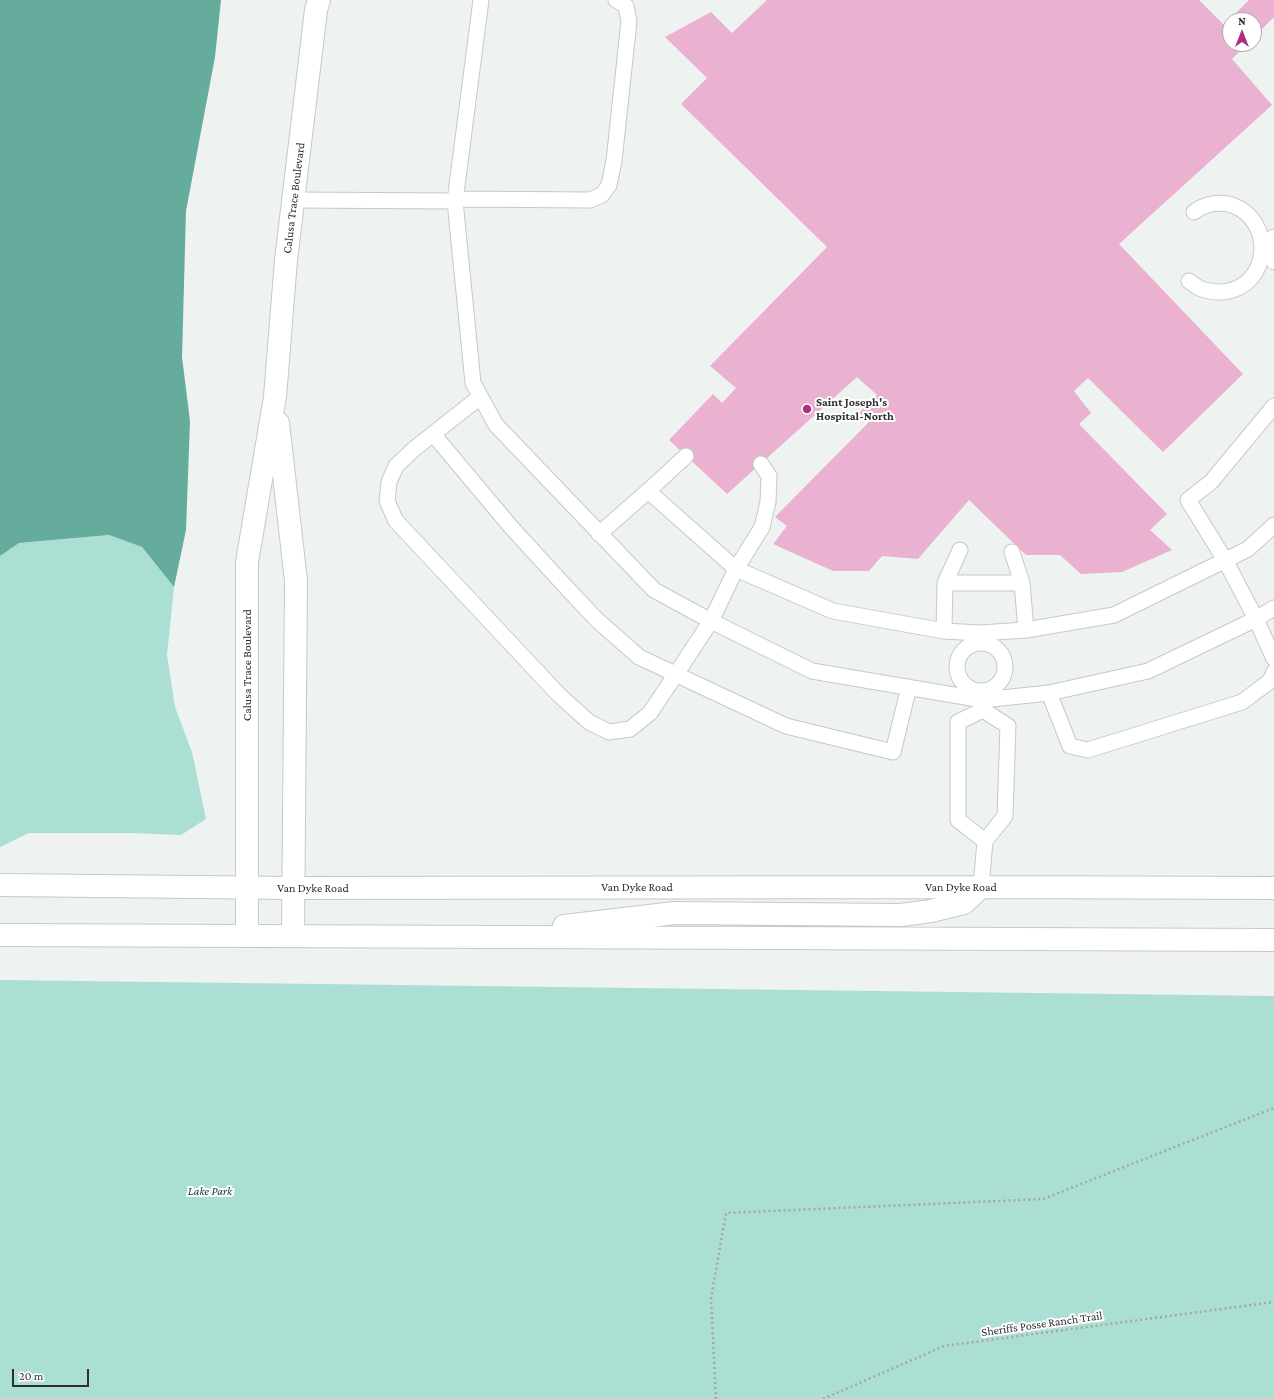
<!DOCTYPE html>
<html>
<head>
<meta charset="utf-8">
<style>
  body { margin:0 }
  #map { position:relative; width:1274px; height:1399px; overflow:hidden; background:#eef2f1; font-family:"Crimson Pro",serif }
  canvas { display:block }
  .north { position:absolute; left:1222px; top:12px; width:40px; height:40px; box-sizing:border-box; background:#fff; border:1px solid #ababab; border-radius:50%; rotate:0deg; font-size:11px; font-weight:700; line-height:16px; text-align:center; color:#2d2e2e }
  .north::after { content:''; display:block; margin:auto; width:14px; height:18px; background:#ad3080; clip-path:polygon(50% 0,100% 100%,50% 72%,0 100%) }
  .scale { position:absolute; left:12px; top:1369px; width:77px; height:18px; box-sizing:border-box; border:2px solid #2d2e2e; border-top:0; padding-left:5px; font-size:12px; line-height:14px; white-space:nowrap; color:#2d2e2e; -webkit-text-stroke:3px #fff; paint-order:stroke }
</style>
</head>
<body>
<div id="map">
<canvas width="1274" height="1399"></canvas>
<div class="north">N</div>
<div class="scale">20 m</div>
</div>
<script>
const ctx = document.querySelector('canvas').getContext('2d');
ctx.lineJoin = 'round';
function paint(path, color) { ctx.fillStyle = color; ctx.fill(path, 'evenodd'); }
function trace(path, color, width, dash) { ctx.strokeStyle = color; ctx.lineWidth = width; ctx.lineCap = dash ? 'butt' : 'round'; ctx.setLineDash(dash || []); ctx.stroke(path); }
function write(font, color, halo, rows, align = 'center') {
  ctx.font = font + ' "Crimson Pro",serif'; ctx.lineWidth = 4; ctx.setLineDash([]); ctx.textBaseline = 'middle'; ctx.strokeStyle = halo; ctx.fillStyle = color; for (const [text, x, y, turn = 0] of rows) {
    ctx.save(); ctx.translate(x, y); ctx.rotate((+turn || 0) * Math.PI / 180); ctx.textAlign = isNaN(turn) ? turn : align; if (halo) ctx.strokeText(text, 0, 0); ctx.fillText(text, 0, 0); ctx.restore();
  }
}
paint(new Path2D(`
  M109 535 142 547 174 587 167 655 175 707 192 752 206 819 181 835 131 833H29L0 847V556L19 543Z
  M0 980 1274 996V1399H0Z`), '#acdfd3');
paint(new Path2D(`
  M0 0H221L215 57 186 211 182 357 190 421 186 530 174 587 142 547 109 535 19 543 0 556Z`), '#65ac9c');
paint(new Path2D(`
  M767 0H1199L1224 25 1249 0H1274V17L1254 37V20H1230V44H1247L1232 59 1272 105 1119 244 1243 374 1163 452 1088 378 1074 391 1091 413 1079 424 1167 514 1150 530 1172 550 1122 572 1081 574 1060 555H1026L969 500 918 559 882 556 869 571H833L773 544 787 526 775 517 869 422 859 413 877 395 857 377 727 494 669 440 713 394 722 403 736 388 710 366 827 247 681 104 707 78 665 37 711 12 732 33Z`), '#eab1d0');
const service = new Path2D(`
  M481 0 455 201 473 383 496 425 654 590 711 621 812 671 983 700 1049 693 1148 671 1256 619 1274 608
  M456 199 590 200 602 195 609 185 614 161 629 21 626 6 616 0
  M293 200 455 201
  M1274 237 1264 242 1274 262
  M1189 281C1193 284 1198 288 1202 289 1209 292 1217 292 1224 292 1272 285 1274 220 1232 205 1219 201 1204 204 1194 212
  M480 397 414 449 396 466 389 482 387 501 396 521 559 695 589 722 609 732 630 729 650 713 676 674 711 621 736 569 762 527 768 502 769 476 761 464
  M1274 406 1211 482 1188 500 1225 560 1256 619 1274 659
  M433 434 511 527 565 586 597 620 639 657 786 726 893 752 909 687
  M648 491 686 456
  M599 534 648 491 736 569 833 611 944 631 980 633
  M1012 552 1022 583
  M945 583 960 550
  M944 631 945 583H1022L1026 630
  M980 641V633L1026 630 1114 615 1248 549 1274 525
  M957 667a24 24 0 1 1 48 0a24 24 0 1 1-48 0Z
  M1049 693 1070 746 1088 750 1242 702 1270 681 1274 672
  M983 710 1008 726 1005 816 985 841 958 820V722Z
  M981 887 985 841`);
const tertiary = new Path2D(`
  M278 423 296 581 293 936
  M247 936V562L275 397 286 260 316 10 319 0`);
const secondary = new Path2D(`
  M0 885 293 888 981 887 1274 888
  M564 926 675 913 901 915 931 911 964 903 981 887
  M0 935 1274 940`);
trace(service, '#c5c9c7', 17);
trace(tertiary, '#c5c9c7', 24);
trace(secondary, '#c5c9c7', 24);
trace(new Path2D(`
  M716 1399 711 1298 726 1213 1043 1199 1274 1108
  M823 1399 944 1346 1274 1302`), '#a4a7a6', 2.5, [2, 3]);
trace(service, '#fff', 15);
trace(tertiary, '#fff', 22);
trace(secondary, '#fff', 22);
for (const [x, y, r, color] of [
  [807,409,5,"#ad3080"]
]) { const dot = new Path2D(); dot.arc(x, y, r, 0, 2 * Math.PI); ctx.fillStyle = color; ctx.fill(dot); trace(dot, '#fff', 1.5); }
write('12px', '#2d2e2e', '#fff', [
  ["Calusa Trace Boulevard",294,198,-83],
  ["Calusa Trace Boulevard",247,665,-90],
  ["Van Dyke Road",637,887],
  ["Van Dyke Road",961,887],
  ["Van Dyke Road",313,888],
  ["Sheriffs Posse Ranch Trail",1042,1324,-8]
]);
write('bold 12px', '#2d2e2e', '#fff', [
  ["Saint Joseph's",816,402],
  ["Hospital-North",816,416]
], 'left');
write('italic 12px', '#12352d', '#fff', [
  ["Lake Park",210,1191]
]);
</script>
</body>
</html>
